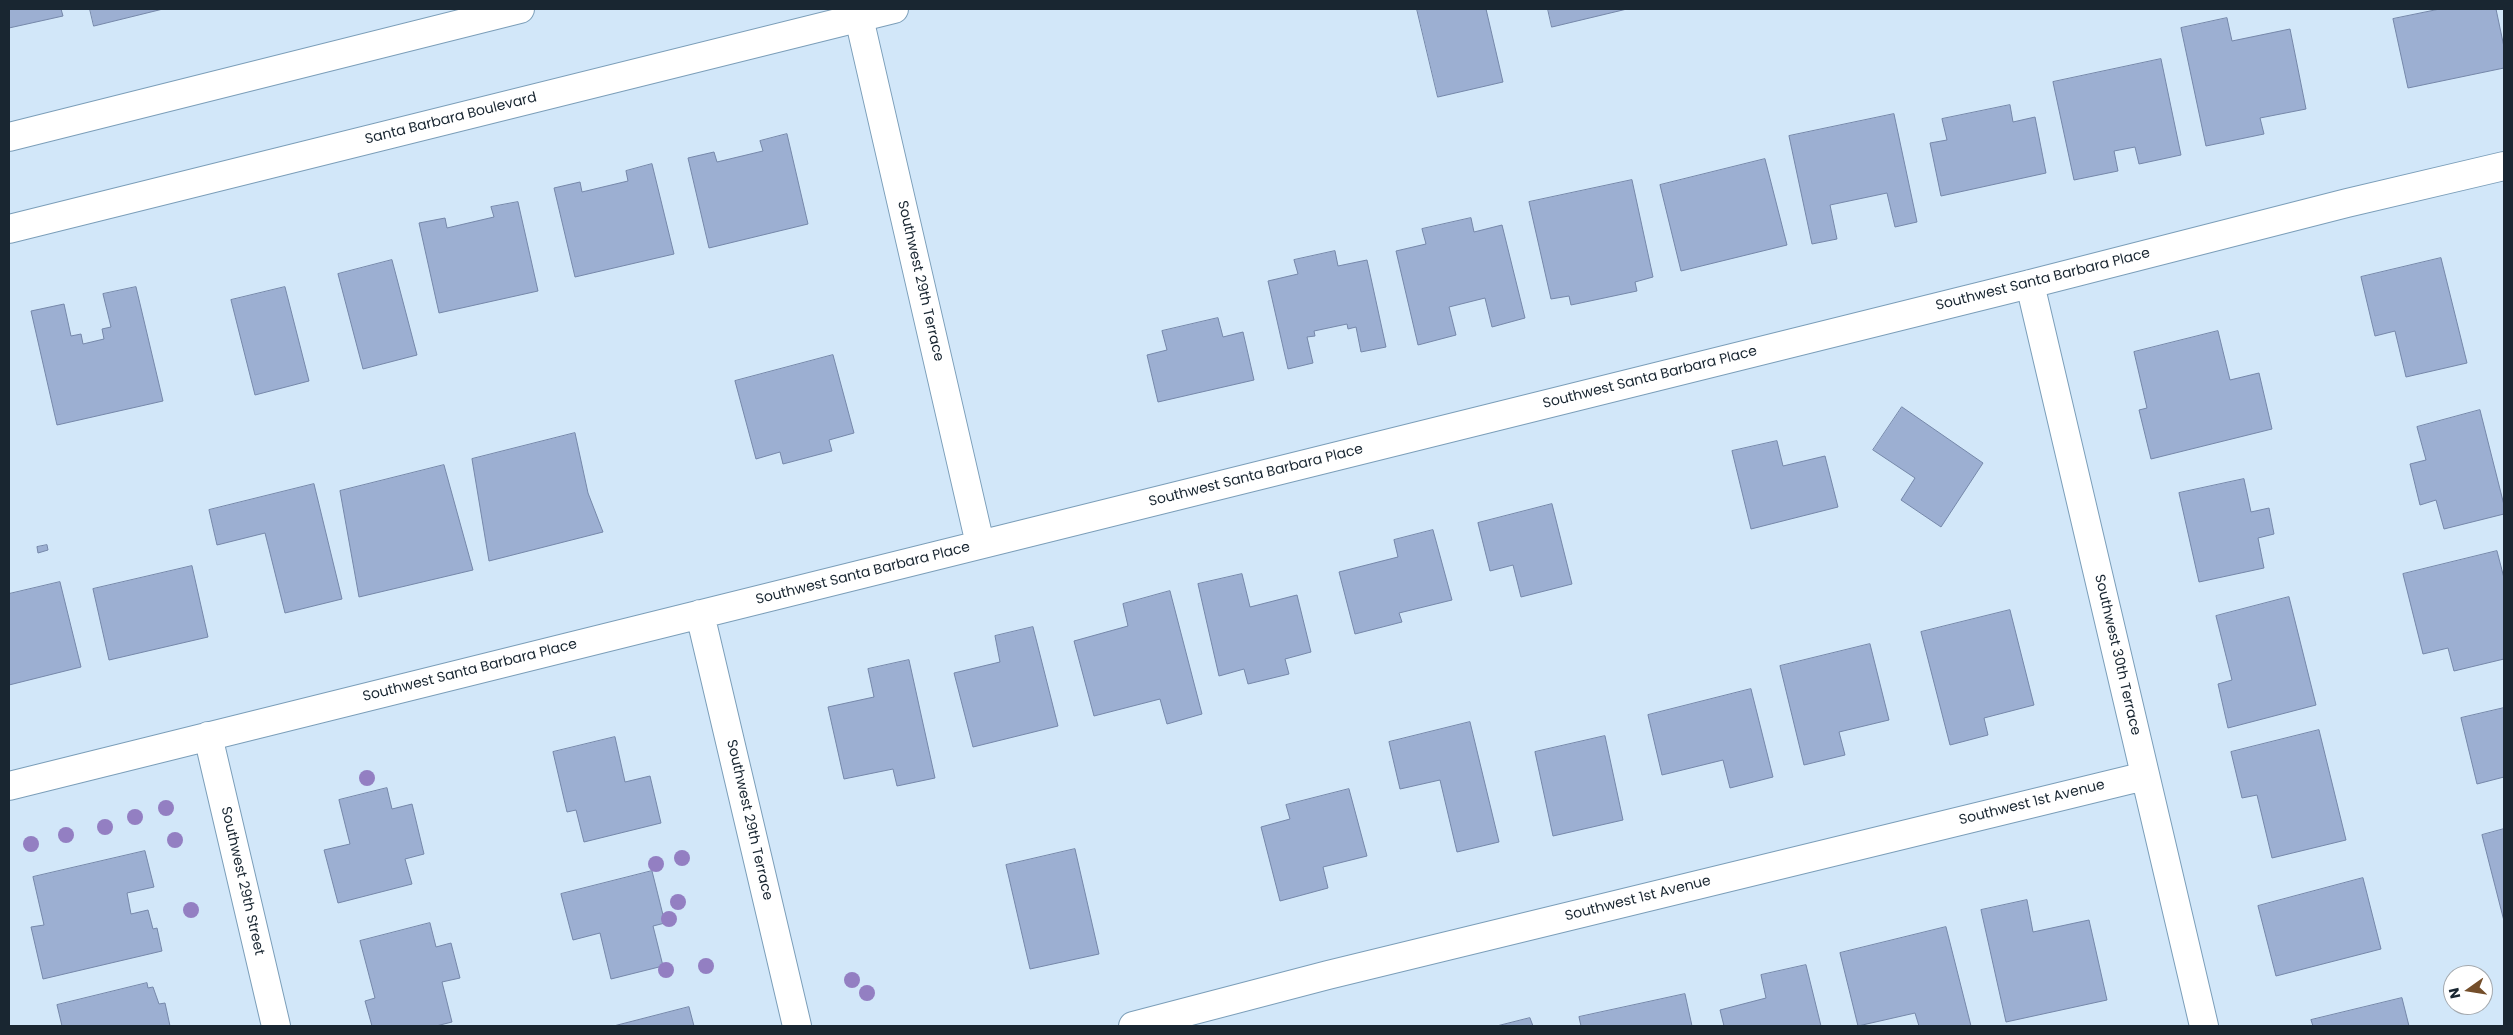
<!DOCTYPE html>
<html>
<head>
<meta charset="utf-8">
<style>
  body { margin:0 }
  #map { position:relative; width:2513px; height:1035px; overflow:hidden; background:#d2e7f9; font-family:Poppins,sans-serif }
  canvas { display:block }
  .frame { position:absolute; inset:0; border:10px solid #192631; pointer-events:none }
  .north { position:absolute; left:2443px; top:965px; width:50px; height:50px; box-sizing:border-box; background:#fff; border:1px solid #a3a8ad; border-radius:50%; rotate:257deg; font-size:14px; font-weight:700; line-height:20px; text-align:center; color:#192631 }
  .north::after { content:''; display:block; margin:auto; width:18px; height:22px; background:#744e2a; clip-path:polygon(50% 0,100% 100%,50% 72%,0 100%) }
</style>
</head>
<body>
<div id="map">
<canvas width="2513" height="1035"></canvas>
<div class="frame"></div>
<div class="north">N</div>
</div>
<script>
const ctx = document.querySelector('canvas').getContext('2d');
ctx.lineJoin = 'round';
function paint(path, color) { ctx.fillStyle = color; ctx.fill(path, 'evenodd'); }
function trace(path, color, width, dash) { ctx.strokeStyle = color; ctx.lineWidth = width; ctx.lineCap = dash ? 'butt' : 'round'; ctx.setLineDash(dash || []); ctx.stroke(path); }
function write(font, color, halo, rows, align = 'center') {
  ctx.font = font + ' Poppins,sans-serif'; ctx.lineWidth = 4; ctx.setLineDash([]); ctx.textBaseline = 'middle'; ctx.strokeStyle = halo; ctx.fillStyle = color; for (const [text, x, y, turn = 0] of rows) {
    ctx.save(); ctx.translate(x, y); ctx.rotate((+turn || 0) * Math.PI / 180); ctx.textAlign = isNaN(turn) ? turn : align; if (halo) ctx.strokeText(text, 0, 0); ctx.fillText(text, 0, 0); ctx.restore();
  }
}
const building = new Path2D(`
  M9 9H61L63 16 9 28Z
  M90 9H163L94 26Z
  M1417 9H1486L1503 82 1438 97Z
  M1548 9H1627L1552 27Z
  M2440 9H2496L2504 47V68L2408 88 2393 19Z
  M2227 18 2232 41 2290 29 2306 109 2260 118 2264 134 2206 146 2181 28Z
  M2161 59 2181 155 2139 164 2135 147 2114 151 2118 171 2074 180 2053 82Z
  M2010 105 2013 122 2035 117 2046 173 1941 196 1930 143 1947 140 1942 119Z
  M1894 114 1917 222 1895 227 1887 193 1830 205 1837 239 1812 244 1789 136Z
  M787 134 808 224 709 248 688 158 714 152 717 162 763 151 760 141Z
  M1765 159 1787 245 1681 271 1660 185Z
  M652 164 674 254 575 277 554 188 580 182 582 192 628 181 626 171Z
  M1632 180 1653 277 1635 282 1637 291 1571 305 1569 296 1551 299 1529 202Z
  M518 202 538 291 439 313 419 223 445 218 447 228 494 217 491 207Z
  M1471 218 1474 232 1502 225 1525 318 1492 327 1485 298 1449 307 1456 335 1418 345 1396 251 1426 244 1422 229Z
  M1335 251 1338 266 1367 260 1386 347 1361 352 1356 327 1348 329 1347 324 1314 331 1315 336 1307 337 1313 363 1288 369 1268 281 1298 274 1294 260Z
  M2441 258 2467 363 2406 377 2395 331 2375 336 2361 277Z
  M392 260 417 355 363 369 338 274Z
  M136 287 163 401 57 425 31 311 64 304 71 336 81 334 83 344 104 339 102 329 111 327 103 294Z
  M285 287 309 381 255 395 231 300Z
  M1218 318 1223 337 1243 332 1254 380 1158 402 1147 355 1167 350 1162 331Z
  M2218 331 2230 380 2259 373 2272 429 2151 459 2139 410 2147 408 2134 352Z
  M833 355 854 433 829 440 832 451 783 464 780 452 756 459 735 381Z
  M1902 407 1983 463 1941 527 1901 500 1915 478 1873 450Z
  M2480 410 2504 505V514L2444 529 2436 500 2420 505 2410 464 2426 460 2417 427Z
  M575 433 588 493 603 532 489 561 472 459Z
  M1777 441 1783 466 1825 456 1838 507 1751 529 1732 451Z
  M444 465 473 570 359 597 340 491Z
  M2244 479 2251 512 2269 508 2274 534 2258 538 2264 568 2199 582 2179 493Z
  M314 484 342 599 285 613 265 533 217 545 209 510Z
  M1552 504 1572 584 1521 597 1513 565 1490 571 1478 523Z
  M1433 530 1452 600 1399 613 1402 622 1355 634 1339 572 1398 557 1394 540Z
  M47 545 48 550 38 553 37 547Z
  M2497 551 2504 578V659L2454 671 2448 648 2423 654 2403 574Z
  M192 566 208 637 109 660 93 589Z
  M1242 574 1250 607 1297 595 1311 652 1285 659 1289 674 1248 684 1244 669 1219 676 1198 584Z
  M60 582 81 667 9 685V594Z
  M1170 591 1202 714 1167 724 1160 699 1094 716 1074 641 1128 626 1123 604Z
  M2289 597 2316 705 2228 728 2218 684 2232 680 2216 616Z
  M2010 610 2034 705 1984 718 1988 735 1950 745 1921 632Z
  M1033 627 1058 726 973 747 954 673 1000 662 995 636Z
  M1870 644 1889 720 1839 732 1845 755 1804 765 1780 666Z
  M909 660 935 778 897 786 893 769 844 779 828 707 874 697 868 669Z
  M1751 689 1773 777 1730 788 1723 760 1662 775 1648 715Z
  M2504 708V777L2477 784 2461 718Z
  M1470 722 1499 842 1457 852 1440 780 1400 789 1389 742Z
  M2319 730 2346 840 2272 858 2257 795 2242 798 2231 752Z
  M1605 736 1623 820 1553 836 1535 752Z
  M615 737 625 782 650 776 661 823 584 842 576 810 567 812 553 752Z
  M387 788 392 809 412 804 424 854 405 859 412 884 338 903 324 850 350 844 339 800Z
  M1349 789 1367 856 1323 867 1328 888 1280 901 1261 827 1290 819 1286 805Z
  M2504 829V921L2482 835Z
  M1075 849 1099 954 1030 969 1006 865Z
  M145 851 154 887 127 893 131 914 148 910 153 929 157 928 162 951 43 979 31 927 44 925 33 877Z
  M652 871 665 923 653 926 663 966 611 979 600 933 573 940 561 894Z
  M2363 878 2381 949 2276 976 2258 906Z
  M2027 900 2033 932 2089 920 2107 1000 2006 1022 1981 910Z
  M430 923 436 947 451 943 460 978 442 982 452 1022 436 1026H372L365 1001 375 998 360 941Z
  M1946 927 1971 1026H1919L1915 1013 1858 1026 1840 953Z
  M1806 965 1821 1026H1724L1720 1010 1766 998 1761 975Z
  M147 983 148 988 153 987 159 1004 165 1003 170 1026H62L57 1005Z
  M1685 994 1692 1026H1581L1579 1017Z
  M2402 998 2409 1026H2313L2311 1020Z
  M689 1007 694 1026H614Z
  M1530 1018 1533 1026H1497Z`);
paint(building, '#9cafd2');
trace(building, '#7587a9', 1);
const minor = new Path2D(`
  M857 9 980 544
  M2030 284 2204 1026
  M700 614 797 1026
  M208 736 276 1026
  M9 786 2030 284 2347 203 2504 166
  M1133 1026 1328 975 2145 776`);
const secondary = new Path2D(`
  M9 137 520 9
  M9 229 894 9`);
trace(minor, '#7b9eb9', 30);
trace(secondary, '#7b9eb9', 30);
trace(minor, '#fff', 28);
trace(secondary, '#fff', 28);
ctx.fillStyle = '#937fc2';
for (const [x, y] of [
  [367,778],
  [166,808],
  [135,817],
  [105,827],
  [66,835],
  [175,840],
  [31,844],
  [682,858],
  [656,864],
  [678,902],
  [191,910],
  [669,919],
  [706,966],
  [666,970],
  [852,980],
  [867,993]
]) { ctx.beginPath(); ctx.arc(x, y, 8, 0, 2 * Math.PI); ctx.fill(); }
write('14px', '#192631', '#fff', [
  ["Santa Barbara Boulevard",451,119,-14],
  ["Southwest Santa Barbara Place",2043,280,-14],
  ["Southwest 29th Terrace",920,281,77],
  ["Southwest Santa Barbara Place",1650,378,-14],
  ["Southwest Santa Barbara Place",1256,476,-14],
  ["Southwest Santa Barbara Place",863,574,-14],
  ["Southwest 30th Terrace",2117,655,77],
  ["Southwest Santa Barbara Place",470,671,-14],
  ["Southwest 1st Avenue",2032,803,-14],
  ["Southwest 29th Terrace",749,820,77],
  ["Southwest 29th Street",242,881,77],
  ["Southwest 1st Avenue",1638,899,-14]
]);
</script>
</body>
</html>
